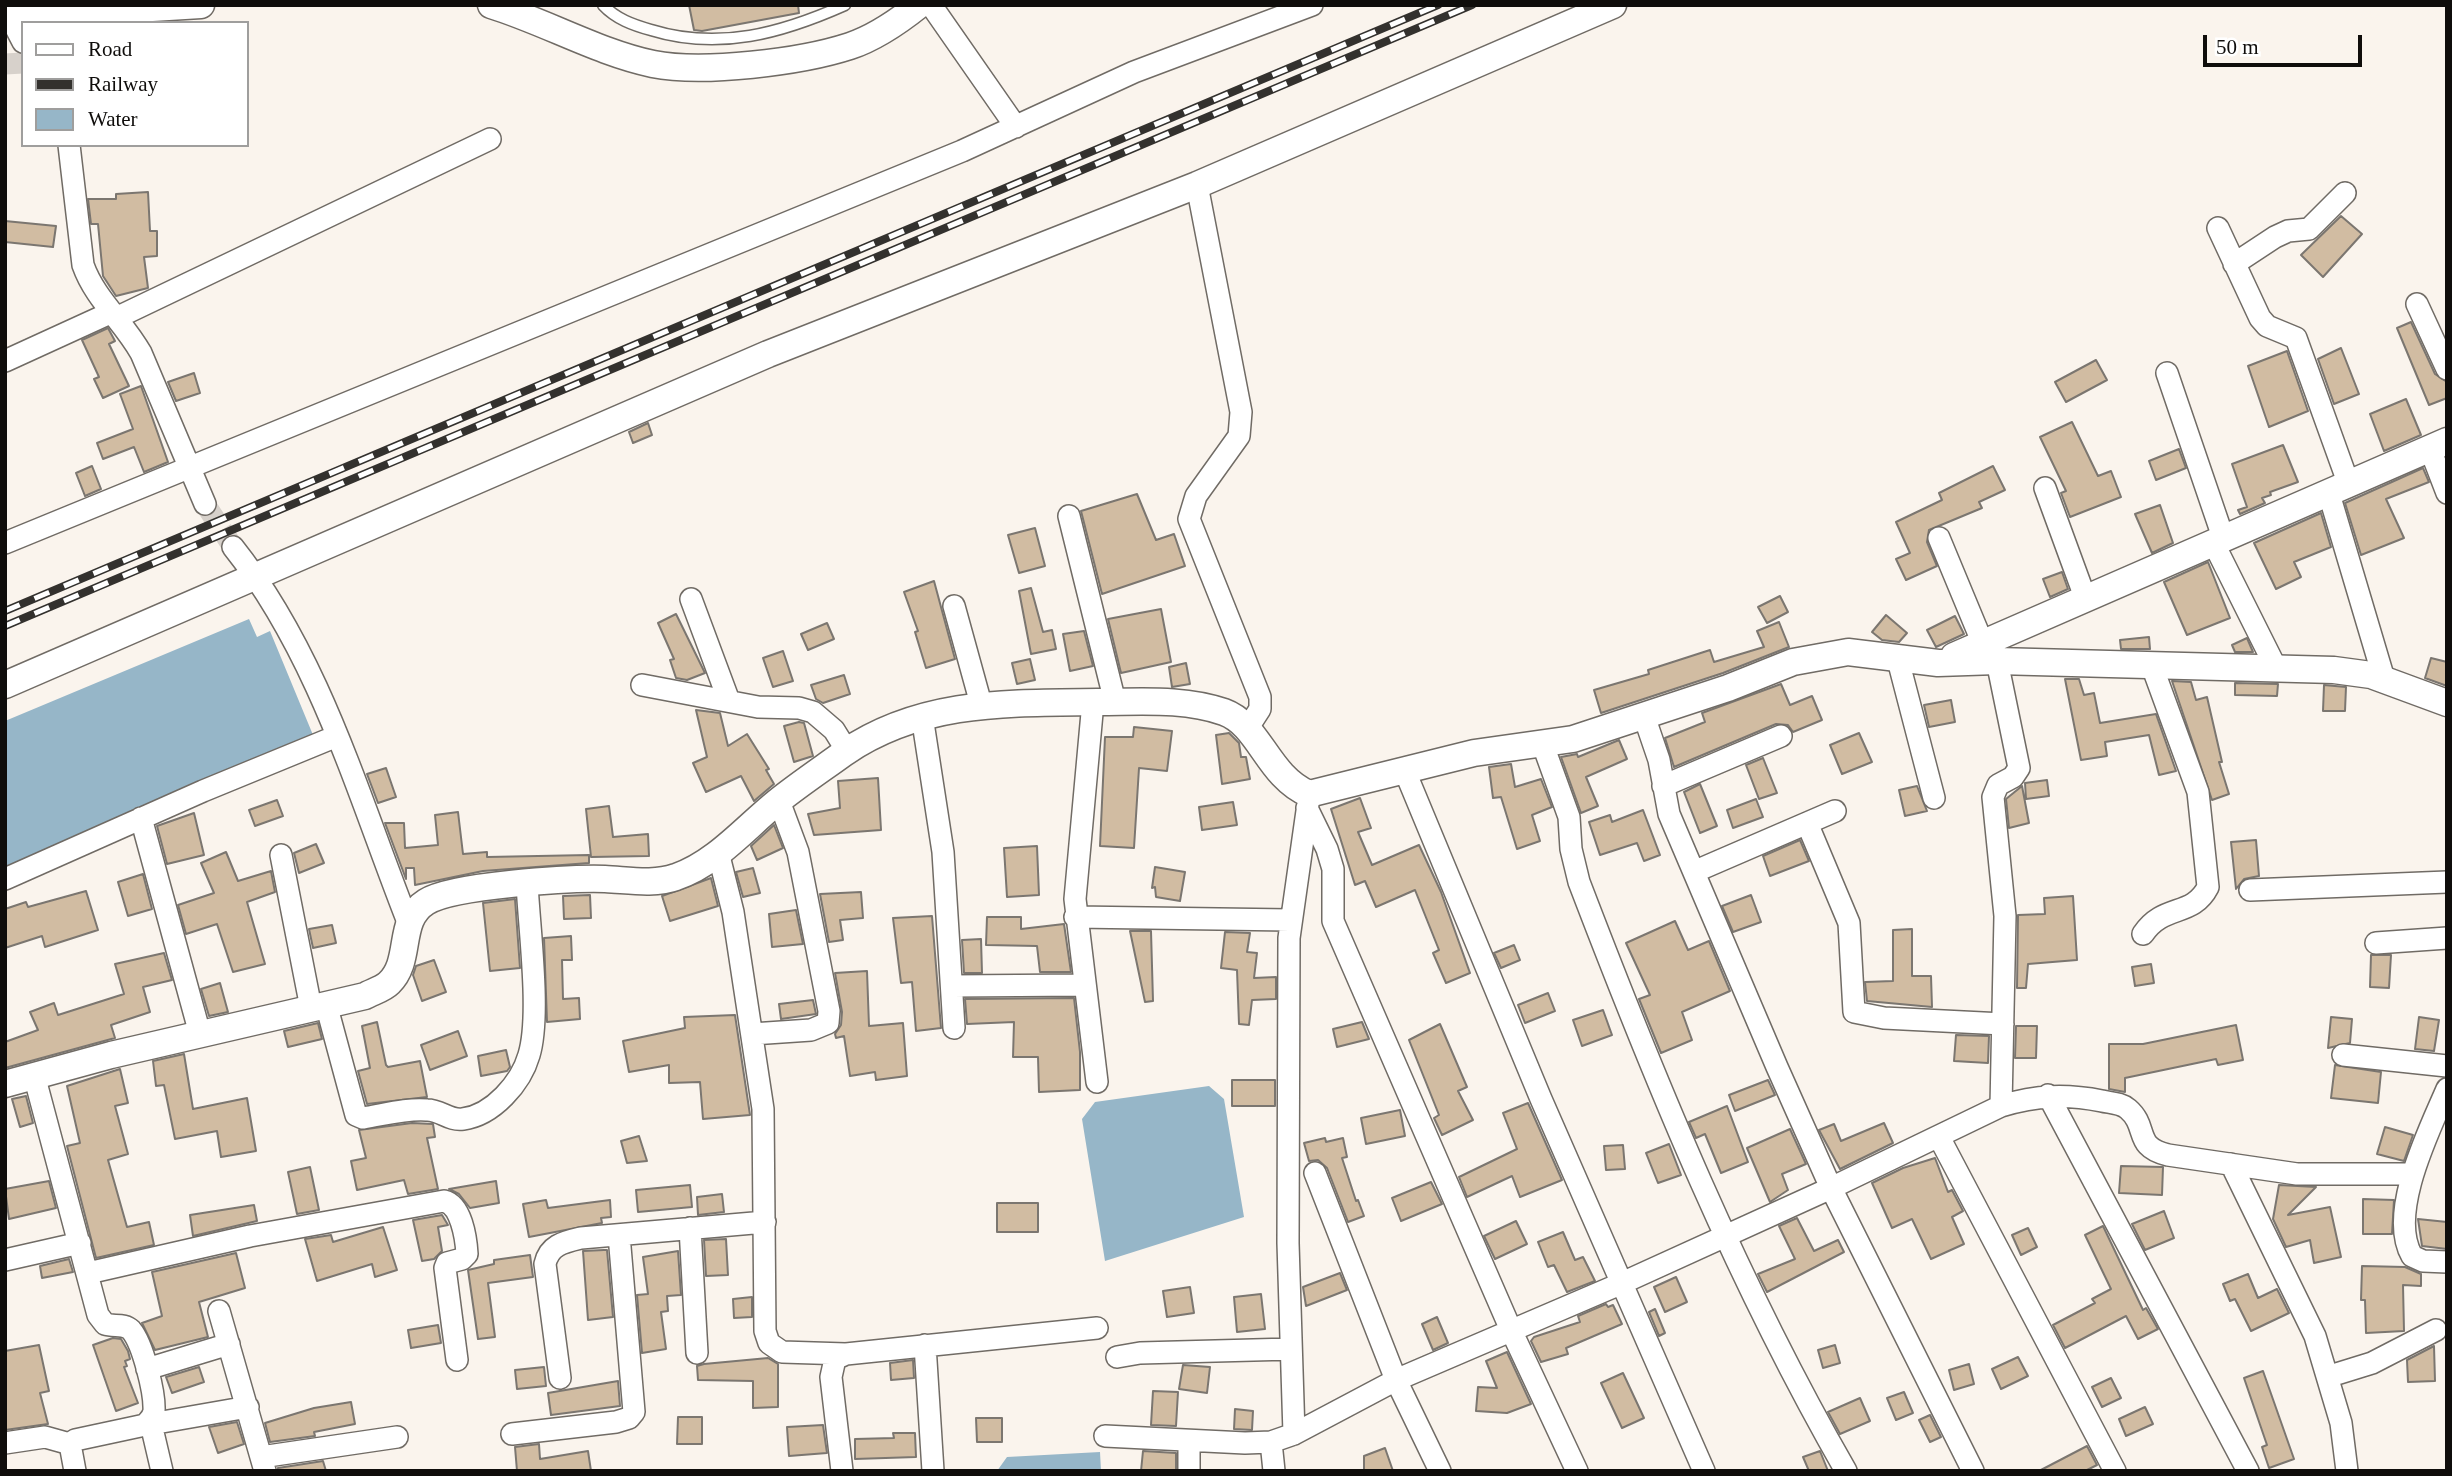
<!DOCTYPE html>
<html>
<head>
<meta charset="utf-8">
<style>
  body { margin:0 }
  #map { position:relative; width:2452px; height:1476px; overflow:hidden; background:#faf4ed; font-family:"Times New Roman",serif }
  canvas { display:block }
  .frame { position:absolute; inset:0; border:7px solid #0f0d0b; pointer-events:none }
  .legend { position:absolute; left:21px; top:21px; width:228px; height:126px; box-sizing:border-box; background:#fff; border:2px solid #9f9e9d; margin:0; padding:9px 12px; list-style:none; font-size:21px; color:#0f0d0b }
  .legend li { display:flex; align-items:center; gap:14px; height:35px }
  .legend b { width:35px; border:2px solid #9f9e9d }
  .scale { position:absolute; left:2203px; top:35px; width:159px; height:32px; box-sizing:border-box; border:4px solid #0f0d0b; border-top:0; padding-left:9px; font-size:21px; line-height:24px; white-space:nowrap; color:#0f0d0b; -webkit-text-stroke:5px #fff; paint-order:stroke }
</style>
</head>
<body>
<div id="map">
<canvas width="2452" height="1476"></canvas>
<div class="frame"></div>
<ul class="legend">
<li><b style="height:9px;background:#fff"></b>Road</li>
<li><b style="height:9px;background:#33312e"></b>Railway</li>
<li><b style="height:19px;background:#96b6c8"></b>Water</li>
</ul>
<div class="scale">50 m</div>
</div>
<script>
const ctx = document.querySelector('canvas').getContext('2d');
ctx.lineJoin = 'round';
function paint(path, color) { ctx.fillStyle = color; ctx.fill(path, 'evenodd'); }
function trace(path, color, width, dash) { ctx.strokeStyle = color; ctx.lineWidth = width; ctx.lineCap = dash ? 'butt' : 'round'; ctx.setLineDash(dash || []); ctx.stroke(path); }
paint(new Path2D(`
  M249 619 257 637 270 631 313 735 5 870V721Z
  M1209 1086 1224 1099 1244 1217 1105 1261 1082 1119 1095 1102Z
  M1100 1452 1101 1471H997L1007 1457Z`), '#96b6c8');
const building = new Path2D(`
  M689 5H798L799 13 702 31 694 30Z
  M148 192 150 231H157V256L144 257 148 288 116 296 103 276 98 224H91L88 199H116V194Z
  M2341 216 2362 234 2323 277 2301 255Z
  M5 221 56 226 53 247 5 242Z
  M2411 322 2435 374 2447 382V398L2429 405 2397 328Z
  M108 328 115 341 109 344 129 386 103 398 94 379 99 377 82 340Z
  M2341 348 2359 394 2334 404 2318 359Z
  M2287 351 2308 411 2269 427 2248 366Z
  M2096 360 2107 380 2066 402 2055 382Z
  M194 373 200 393 176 401 168 382Z
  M141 386 168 462 144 472 134 447 103 459 97 443 133 429 120 394Z
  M2406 399 2421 435 2384 451 2370 414Z
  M2072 422 2098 476 2111 471 2121 497 2070 517 2061 493 2066 491 2040 437Z
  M648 423 652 435 633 443 629 432Z
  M2283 445 2298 482 2270 492 2271 495 2262 498 2265 503 2240 514 2238 510 2247 507 2232 464Z
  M2179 449 2186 468 2156 480 2149 461Z
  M92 466 101 489 85 496 76 473Z
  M1993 466 2005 490 1979 502 1982 508 1929 530 1927 542 1937 566 1906 580 1896 559 1910 553 1896 522 1942 500 1939 493Z
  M2423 468 2429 482 2386 499 2404 538 2361 555 2345 503Z
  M1137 494 1156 540 1174 534 1185 566 1102 594 1081 511Z
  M2160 505 2173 543 2152 553 2135 514Z
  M2321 513 2331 547 2294 562 2301 577 2276 589 2254 543Z
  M1035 528 1045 566 1019 573 1008 535Z
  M2208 562 2230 618 2187 635 2164 582Z
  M2062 572 2068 589 2050 597 2043 579Z
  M934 581 955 659 926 668 915 632 918 631 904 592Z
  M1031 588 1043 632 1052 630 1056 649 1031 654 1019 591Z
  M1780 596 1788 612 1767 623 1758 607Z
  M1161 609 1171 662 1121 673 1108 619Z
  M676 614 705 673 687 680 676 678 670 660 674 659 658 623Z
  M1886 615 1907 633 1899 642 1882 640 1872 632Z
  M1955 616 1964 634 1936 647 1927 630Z
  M1779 622 1789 647 1723 673 1601 713 1594 690 1649 674 1648 670 1710 650 1714 662 1764 647 1757 631Z
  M827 623 834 639 808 650 801 634Z
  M1084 631 1093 666 1070 671 1063 634Z
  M2149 637 2150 649H2121L2120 640Z
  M2247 638 2253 652H2235L2232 645Z
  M783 651 793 681 773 687 763 658Z
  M2431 658 2447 662V686L2425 678Z
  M1030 659 1035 680 1017 684 1012 663Z
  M1186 663 1190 684 1172 687 1169 667Z
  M844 675 850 694 823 703 816 699 811 685Z
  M2065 679H2079L2084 695 2094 693 2100 723 2156 714 2176 771 2159 775 2149 735 2105 742 2107 756 2081 760Z
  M2172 681 2191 682 2196 700 2207 697 2222 762H2219L2229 794 2212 800Z
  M2235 683 2278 684 2277 696 2235 695Z
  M1781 684 1790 705 1812 696 1822 720 1793 732 1788 725 1776 724 1674 767 1665 738 1705 722 1702 713Z
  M2324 685 2346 687 2345 711H2323Z
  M1951 700 1955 722 1929 727 1924 705Z
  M696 710 720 713 728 746 747 734 769 769 766 770 774 784 754 801 741 776 706 792 693 763 707 757Z
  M799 722 804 723 813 756 794 762 784 726Z
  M1134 727 1172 731 1167 771 1139 768 1134 848 1100 846 1105 737H1133Z
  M1229 733 1239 743 1241 757H1246L1250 779 1222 784 1216 735Z
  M1859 733 1872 762 1842 774 1830 745Z
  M1619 740 1627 759 1586 777 1598 806 1581 813 1561 757 1577 754 1578 757Z
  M1763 758 1777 793 1759 799 1746 765Z
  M1511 764 1515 787 1541 779 1552 807 1532 815 1540 841 1517 849 1501 797 1493 798 1489 767Z
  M386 768 396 797 378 803 367 774Z
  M878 778 881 830 814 835 808 814 840 808 838 781Z
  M2047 780 2049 796 2026 799 2025 783Z
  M1700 784 1717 826 1700 833 1684 792Z
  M1917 786 1927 811 1905 816 1899 790Z
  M2022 786 2029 823 2009 828 2006 799Z
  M1360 798 1371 828 1358 832 1372 865 1419 845 1441 892 1470 973 1446 983 1433 953 1439 950 1415 890 1376 907 1365 881 1355 885 1331 809Z
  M1756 799 1763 817 1733 828 1727 810Z
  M277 800 283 816 255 826 249 810Z
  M1233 802 1237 825 1202 830 1199 807Z
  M609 806 613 837 648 834 649 856 591 857 586 809Z
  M1643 810 1660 855 1644 861 1637 843 1600 855 1589 822 1610 815 1612 822Z
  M458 812 463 854 487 852V857L589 855V863L483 871 415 885 414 868H406V879L385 823H404L405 848 438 845 435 815Z
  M194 813 204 855 167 864 157 826Z
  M774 825 783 848 757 860 751 846Z
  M1800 840 1809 861 1770 876 1763 856Z
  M2256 840 2259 876 2244 879 2236 889 2231 842Z
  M316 844 324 863 299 873 294 853Z
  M1037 846 1039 895 1007 897 1004 848Z
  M226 852 238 881 271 871 275 892 247 902 265 964 233 972 217 924 186 934 178 905 214 893 201 863Z
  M1155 867 1185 872 1180 901 1156 897 1155 887 1152 888Z
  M753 868 760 893 743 897 736 872Z
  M143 874 152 909 128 916 118 882Z
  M711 878 718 906 670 921 662 896Z
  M86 891 98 930 45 947 42 936 5 948V909L26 902 28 907Z
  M861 892 863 918 840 920 843 940 829 942 820 894Z
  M590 895 591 918 564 919 563 896Z
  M1751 895 1761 922 1733 932 1722 906Z
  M2073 896 2077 960 2028 964 2026 988H2017L2018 915 2045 914 2044 898Z
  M515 899 520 968 490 971 483 903Z
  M796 910 803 944 772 947 769 914Z
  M932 916 941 1028 916 1031 912 982 901 983 893 918Z
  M987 917H1021V929L1064 924 1071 972H1040L1037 946 986 945Z
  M1675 921 1688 950 1709 941 1730 991 1682 1012 1692 1040 1661 1053 1639 999 1650 995 1626 943Z
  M332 925 336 943 313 948 309 929Z
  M1912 929V976H1931L1932 1007 1867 1001 1865 982 1893 981V930Z
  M1130 931H1151L1153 1001 1145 1002Z
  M1225 932 1250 933 1247 952 1257 953 1254 978 1276 977V999L1252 1000 1249 1025 1239 1024 1237 970 1221 968Z
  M571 936 572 960H562L563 999 579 998 580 1019 547 1022 544 938Z
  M981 939 982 973H964L962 940Z
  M1514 945 1520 960 1501 968 1494 953Z
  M164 953 172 980 143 987 150 1012 111 1025 115 1038 5 1068V1042L38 1030 30 1012 54 1003 58 1015 124 994 115 964Z
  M2371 955H2391L2389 988 2370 987Z
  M434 960 446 992 422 1001 413 975 416 966Z
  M2151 964 2154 983 2135 986 2132 967Z
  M867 971 869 1026 903 1023 907 1076 876 1080 875 1072 850 1076 844 1036 836 1038 835 1034 841 1025 842 1012 835 973Z
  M220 983 228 1012 209 1016 201 989Z
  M1548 993 1555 1011 1525 1023 1518 1005Z
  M1074 998 1080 1052V1090L1039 1092 1038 1057H1013L1014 1022 967 1024 965 999Z
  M813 1000 816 1014 781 1019 779 1004Z
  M1603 1010 1612 1035 1582 1046 1573 1020Z
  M735 1015 750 1115 703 1119 700 1082 669 1083V1065L629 1072 623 1041 685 1028 684 1017Z
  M2331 1017 2352 1019 2350 1043 2328 1048Z
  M2419 1017 2439 1020 2434 1051 2415 1049Z
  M377 1022 386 1065 388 1067 420 1061 427 1097 367 1104 358 1071 370 1068 362 1026Z
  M1362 1022 1369 1039 1337 1047 1333 1029Z
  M318 1023 322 1039 288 1047 284 1031Z
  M1440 1024 1467 1087 1458 1091 1473 1120 1442 1135 1434 1118 1439 1115 1409 1040Z
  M2236 1025 2243 1060 2218 1065 2216 1059 2125 1078V1092L2109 1089V1044H2143Z
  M2016 1026H2037L2036 1058H2015Z
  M458 1031 467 1056 430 1070 421 1045Z
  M1956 1035 1989 1036 1988 1063 1954 1061Z
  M506 1050 510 1067 507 1071 481 1076 478 1056Z
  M184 1054 193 1109 247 1098 256 1151 221 1157 217 1131 175 1139 164 1085 156 1086 153 1061Z
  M2335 1065 2381 1072 2378 1103 2331 1098Z
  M120 1069 128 1103 115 1106 128 1154 108 1160 127 1227 149 1222 154 1245 96 1258 67 1146 80 1143 67 1086Z
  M1232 1080H1275V1106H1232Z
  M1768 1080 1775 1095 1735 1111 1729 1095Z
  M26 1096 33 1123 20 1127 12 1099Z
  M1528 1103 1562 1180 1520 1197 1512 1176 1467 1197 1459 1177 1517 1149 1503 1113Z
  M1727 1106 1748 1162 1721 1173 1705 1134 1696 1138 1689 1122Z
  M1400 1110 1405 1136 1366 1144 1361 1118Z
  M412 1123 433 1124 435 1137 427 1138 438 1189 408 1194 404 1180 357 1190 351 1161 366 1158 359 1130Z
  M1884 1123 1893 1143 1840 1169 1819 1130 1834 1124 1841 1141Z
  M2385 1127 2413 1135 2404 1161 2377 1154Z
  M1790 1129 1806 1164 1782 1174 1788 1190 1770 1202 1747 1148Z
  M639 1136 647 1161 627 1163 621 1141Z
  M1325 1138 1326 1142 1343 1138 1347 1157 1342 1158 1356 1201 1358 1200 1364 1216 1348 1222 1327 1168 1318 1160 1309 1161 1304 1143Z
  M1669 1144 1681 1175 1658 1183 1646 1153Z
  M1623 1145 1625 1169 1606 1170 1604 1146Z
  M1935 1158 1948 1192 1952 1190 1963 1211 1952 1217 1964 1244 1931 1259 1912 1219 1892 1228 1872 1183 1903 1168Z
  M2121 1166 2163 1167 2162 1195 2119 1193Z
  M310 1167 319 1210 297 1214 288 1172Z
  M49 1181 56 1208 9 1219 5 1189Z
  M496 1181 499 1203 470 1208 459 1194 449 1189Z
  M1431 1182 1442 1204 1401 1221 1392 1198Z
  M690 1185 692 1207 638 1212 636 1190Z
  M2279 1185 2316 1187 2288 1215 2330 1207 2341 1257 2314 1263 2310 1240 2286 1247 2273 1219Z
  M722 1194 724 1212 698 1215 697 1197Z
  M2363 1199 2394 1200 2392 1234H2363Z
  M546 1200 548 1208 610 1200 611 1217 601 1218 602 1223 529 1237 523 1204Z
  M997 1203H1038V1232H997Z
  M254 1205 257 1221 193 1236 190 1215Z
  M2164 1211 2174 1238 2145 1250 2132 1224Z
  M442 1215 448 1225 438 1227 442 1251 434 1259 422 1261 413 1220Z
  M1797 1218 1814 1251 1838 1240 1844 1252 1767 1292 1758 1274 1795 1259 1779 1226Z
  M2418 1219 2447 1222V1249L2422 1246Z
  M1516 1221 1527 1244 1495 1259 1484 1236Z
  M2103 1226 2143 1310 2146 1308 2158 1329 2138 1339 2126 1316 2065 1348 2053 1325 2095 1303 2092 1299 2111 1289 2085 1235Z
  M383 1227 397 1270 375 1277 372 1264 317 1281 305 1239 331 1235 333 1242Z
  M2028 1228 2037 1247 2021 1255 2012 1235Z
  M1563 1232 1575 1260 1583 1257 1595 1281 1567 1292 1554 1265 1548 1267 1538 1242Z
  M726 1239 728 1275 706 1276 704 1240Z
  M604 1250H607L613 1317 588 1320 583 1251Z
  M678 1251 681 1295 667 1296 668 1311 661 1312 666 1349 642 1353 637 1295 648 1294 643 1257Z
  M236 1253 245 1288 199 1302 208 1337 155 1350 142 1323 162 1316 152 1272Z
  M530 1255 533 1277 488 1283 495 1337 478 1339 468 1270 494 1264V1260Z
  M69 1259 73 1272 42 1278 40 1266Z
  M2362 1266 2405 1267 2421 1274V1286L2403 1285 2404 1331 2366 1333 2365 1300H2361Z
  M1340 1273 1347 1290 1306 1306 1303 1287Z
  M2248 1274 2258 1298 2277 1289 2289 1313 2251 1331 2235 1299 2230 1301 2223 1284Z
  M1676 1277 1687 1302 1665 1312 1654 1287Z
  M1190 1287 1194 1313 1167 1317 1163 1291Z
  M1261 1294 1265 1329 1237 1332 1234 1297Z
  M752 1297V1317L734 1318 733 1299Z
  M1606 1304 1608 1307 1613 1305 1622 1324 1566 1348 1568 1354 1541 1362 1531 1341 1534 1337 1580 1322 1578 1316Z
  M1655 1309 1665 1333 1659 1336 1649 1312Z
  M1437 1317 1448 1343 1433 1350 1422 1324Z
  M438 1325 441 1343 411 1348 408 1330Z
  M113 1338 121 1339 128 1351 130 1359 125 1361 127 1366 124 1367 138 1403 116 1411 93 1345Z
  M39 1345 49 1391 40 1393 48 1424 5 1430V1351Z
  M1835 1345 1840 1363 1823 1368 1818 1350Z
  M2434 1346 2435 1381 2408 1382 2407 1360Z
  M1507 1352 1531 1404 1507 1413 1476 1411 1478 1387 1497 1388 1486 1361Z
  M2018 1357 2028 1376 2001 1389 1992 1369Z
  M768 1358 778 1364V1407L753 1408V1381L698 1380 697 1366 704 1364Z
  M913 1360 914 1378 891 1380 890 1363Z
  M1969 1364 1974 1384 1954 1390 1949 1370Z
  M1183 1365 1210 1367 1207 1393 1179 1389Z
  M199 1367 204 1382 172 1393 166 1377Z
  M544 1367 546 1386 517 1389 515 1370Z
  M2263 1371 2294 1459 2269 1468 2262 1447 2267 1445 2244 1378Z
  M1623 1373 1644 1418 1622 1428 1601 1383Z
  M2111 1378 2121 1398 2102 1407 2092 1387Z
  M618 1381 620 1406 551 1415 548 1393Z
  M1153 1391 1178 1392 1176 1426 1151 1425Z
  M1904 1392 1913 1413 1896 1420 1887 1398Z
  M1860 1398 1870 1421 1840 1434 1828 1412Z
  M351 1402 355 1424 314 1432 315 1436 270 1442 265 1423 314 1408Z
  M2145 1407 2153 1424 2126 1436 2119 1419Z
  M1235 1409 1253 1411 1252 1430 1234 1429Z
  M1930 1415 1941 1437 1930 1442 1919 1420Z
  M678 1417H702V1444H677Z
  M976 1418H1002V1442H977Z
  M237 1422 244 1444 218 1453 209 1427Z
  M823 1425 827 1453 789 1456 787 1427Z
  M893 1433H915L916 1457 855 1459V1439L894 1438Z
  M539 1444 540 1459 588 1451 591 1471H517L515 1447Z
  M2087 1446 2097 1465 2085 1471H2039Z
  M1385 1448 1393 1471H1364V1456Z
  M1143 1451 1176 1453V1471H1141Z
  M1820 1451 1828 1471H1809L1803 1457Z
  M323 1461 326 1471H278V1468Z`);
paint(building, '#d1bca2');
trace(building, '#7b7670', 2);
trace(new Path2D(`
  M5 64 23 63
  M205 504 233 547`), '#d7d1cb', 21, [21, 10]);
const service = new Path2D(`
  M603 5C616 19 633 25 651 30 719 51 782 33 845 5`);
const minor = new Path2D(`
  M931 5 1016 127
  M10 17 23 42
  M69 145 83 265C95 299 123 321 141 353L205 504
  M1197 185 1241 412 1239 436 1196 496 1189 519 1260 697V709L1247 729
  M2218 228 2260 318 2267 326 2296 338 2349 485
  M2234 264 2275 237 2288 231 2309 229 2345 193
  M2417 304 2447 369
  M116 318 490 139
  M5 361 110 313
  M2167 373 2224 540
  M2430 449 2447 493
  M2045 488 2086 600
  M2329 494 2384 679
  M1069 516 1115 702
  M1939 538 1983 644
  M5 543 962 151 1134 72 1312 5
  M2214 544 2276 668
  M233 547C319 655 358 795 408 922
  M691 599 729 701
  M954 606 981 704
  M1897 656 1934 798
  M1997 661 2019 768 2013 777 1998 785 1993 797 2005 916 2001 1106
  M642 685 758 707 799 708 813 712 834 730 847 751
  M1093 702 1075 899 1097 1082
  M922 716 943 852 954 1028
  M1644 716 1659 760 1669 814 1777 1067 1831 1188 1973 1471
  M1543 745 1569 817 1571 849 1579 882C1657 1086 1737 1281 1846 1471
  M1404 769 1541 1099 1704 1471
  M1663 786 1781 736
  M1307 808 1327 849 1333 869V921L1511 1330 1577 1471
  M141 818 200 1034
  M1807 823 1849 923 1854 1012 1884 1018 2003 1024
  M718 852 733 912 763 1109 765 1331 769 1343 782 1352 846 1354
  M281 855 311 1008
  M1696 871 1835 811
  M5 879 203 791 337 736
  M2250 890 2447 882
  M1075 917 1290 920
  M2143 934C2164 903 2192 918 2208 887L2198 792 2152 666
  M2376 943 2447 938
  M952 986 1084 985
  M326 1004 356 1115 363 1118C383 1115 407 1108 427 1110 441 1110 449 1121 463 1119 493 1115 521 1083 529 1055 541 1015 529 928 527 883
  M752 1034 811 1030 828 1023 829 1011 798 852 779 801
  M2343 1055 2447 1066
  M34 1075 98 1315 105 1324C114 1327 124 1323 131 1330 143 1344 155 1393 154 1411 153 1418 149 1420 145 1425L75 1440 70 1444 75 1471
  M2447 1089C2430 1129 2387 1213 2412 1256L2423 1261 2447 1262
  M2048 1095 2248 1471
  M1939 1137 2115 1471
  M2231 1164 2315 1336 2341 1423 2347 1471
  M1315 1173 1396 1380 1440 1471
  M690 1228 697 1353
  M5 1260 80 1243
  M88 1273 250 1236 444 1201C461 1205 466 1237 467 1254L462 1259 447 1263 445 1268 457 1360
  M219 1311 265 1471
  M925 1345 933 1471
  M1117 1357 1140 1353 1291 1349
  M147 1369 229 1344
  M2330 1376 2372 1363 2436 1330
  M560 1378 545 1264C549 1245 564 1242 581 1238L765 1222
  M151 1424 162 1471
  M145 1425 248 1407
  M512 1434 616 1422 629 1418 634 1412 619 1235
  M1294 1434 1288 1243 1289 938 1308 804
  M1105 1436 1245 1443 1271 1442 1294 1434 1396 1380 1620 1284 1831 1188 2001 1106C2037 1095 2066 1094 2102 1101 2111 1103 2121 1103 2128 1109 2149 1127 2133 1147 2168 1155L2297 1174H2411
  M1189 1441V1471
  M1271 1442 1274 1471
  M5 1443 45 1437 70 1444
  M261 1457 397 1437
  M842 1471 831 1377 835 1359 846 1354 1097 1328`);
const tertiary = new Path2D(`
  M491 5C546 22 597 52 653 64 703 74 801 62 850 46 874 38 899 21 919 5
  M5 17 201 5
  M1954 656 2447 441
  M5 685 768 354 1197 185 1613 5
  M5 1084 111 1055 365 996C372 992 383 989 389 983 413 960 396 921 426 902 452 885 571 878 605 879 628 880 654 885 676 877 715 864 746 827 777 802 798 785 822 769 844 753 921 700 1009 703 1098 702 1140 702 1184 698 1224 712 1260 725 1267 776 1309 794L1474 753 1573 739 1728 688 1793 662 1848 652 1938 663 1997 661 2334 670 2371 675 2447 703`);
trace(service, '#706b65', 13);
trace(minor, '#706b65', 24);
trace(tertiary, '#706b65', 29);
trace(service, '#fff', 10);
trace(minor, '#fff', 21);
trace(tertiary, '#fff', 26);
const rail = new Path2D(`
  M5 611 1438 5
  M5 626 1472 5`);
trace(rail, '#33312e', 8);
trace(rail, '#fff', 5, [16]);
</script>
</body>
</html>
